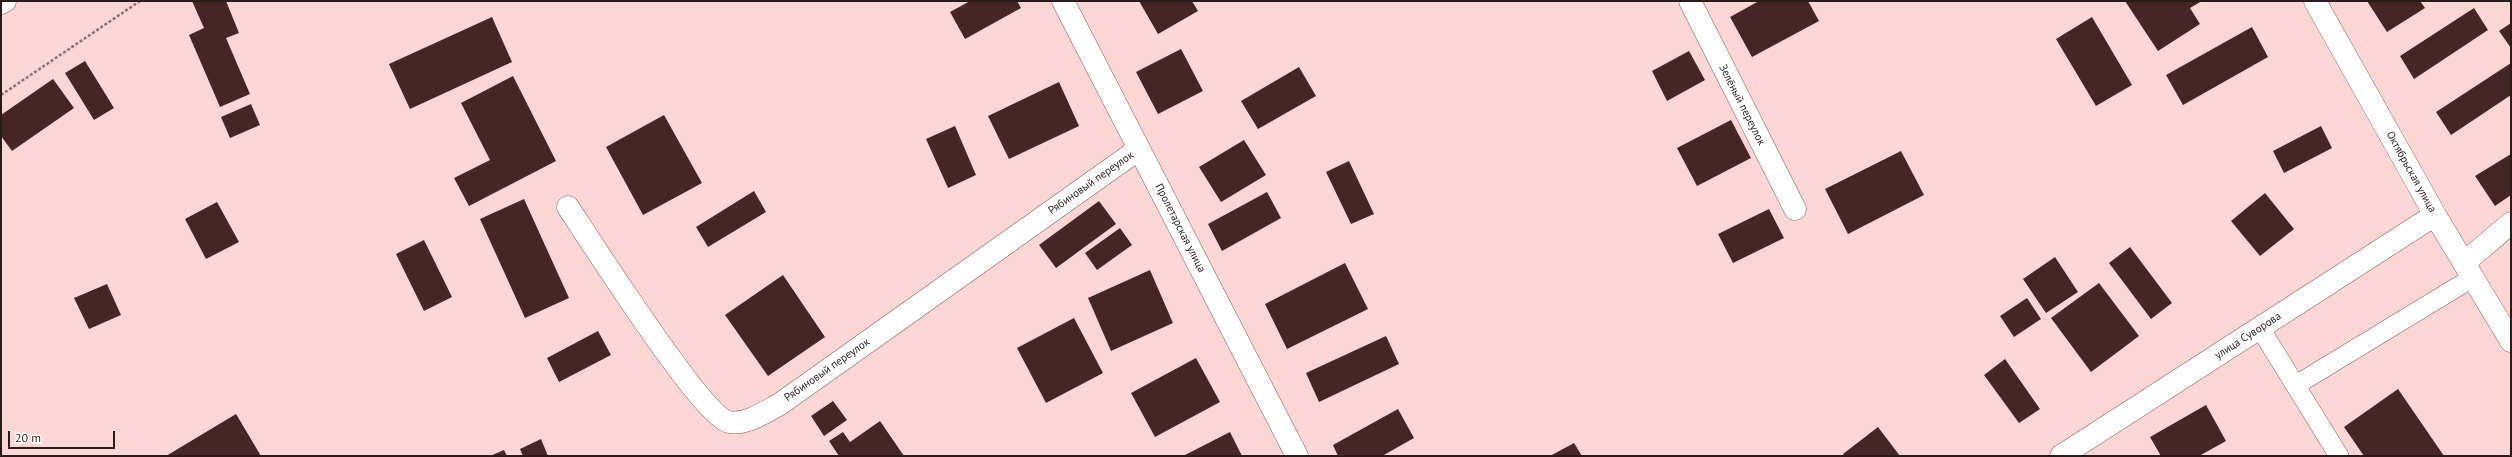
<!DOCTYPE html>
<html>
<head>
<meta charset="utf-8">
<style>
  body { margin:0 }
  #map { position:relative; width:2512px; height:457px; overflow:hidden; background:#fad7d4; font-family:"PT Sans",sans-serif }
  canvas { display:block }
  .frame { position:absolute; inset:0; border:2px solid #2a1b1a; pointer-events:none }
  .scale { position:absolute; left:8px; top:431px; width:107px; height:18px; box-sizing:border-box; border:2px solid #2a1b1a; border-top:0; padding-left:5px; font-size:12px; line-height:14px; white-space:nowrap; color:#2a1b1a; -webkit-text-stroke:3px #fff; paint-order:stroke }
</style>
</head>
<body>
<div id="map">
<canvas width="2512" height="457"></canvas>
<div class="frame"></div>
<div class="scale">20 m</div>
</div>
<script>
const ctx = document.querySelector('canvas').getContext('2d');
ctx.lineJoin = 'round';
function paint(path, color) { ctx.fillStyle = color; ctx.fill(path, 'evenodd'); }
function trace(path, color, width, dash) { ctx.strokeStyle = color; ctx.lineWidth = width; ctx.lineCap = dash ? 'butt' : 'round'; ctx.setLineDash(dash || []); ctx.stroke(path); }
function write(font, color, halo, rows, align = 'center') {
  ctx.font = font + ' "PT Sans",sans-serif'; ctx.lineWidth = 4; ctx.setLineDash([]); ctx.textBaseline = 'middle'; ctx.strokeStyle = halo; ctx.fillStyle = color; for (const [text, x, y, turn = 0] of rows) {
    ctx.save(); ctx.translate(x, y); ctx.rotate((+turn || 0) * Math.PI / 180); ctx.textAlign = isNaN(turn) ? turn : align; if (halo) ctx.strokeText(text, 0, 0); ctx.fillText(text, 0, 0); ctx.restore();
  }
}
paint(new Path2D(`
  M192 1H226L239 33 226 38 250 94 220 107 189 35 204 28Z
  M970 1H1017L1021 8 965 39 950 12Z
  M1139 1H1192L1198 11 1158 34Z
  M1759 1H1808L1819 21 1752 57 1730 17Z
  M2125 1H2202L2190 8 2200 24 2158 51Z
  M2367 1H2420L2425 8 2387 32Z
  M2474 8 2488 30 2414 79 2400 56Z
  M492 17 512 62 410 109 389 64Z
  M2092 17 2132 85 2096 106 2056 39Z
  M2511 23V48L2499 31Z
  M2252 27 2268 57 2183 105 2166 75Z
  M1181 49 1203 91 1158 114 1136 72Z
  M1689 51 1705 80 1667 101 1652 71Z
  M85 61 114 108 94 120 65 73Z
  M2511 63V95L2451 135 2436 112Z
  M1299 67 1316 96 1258 129 1241 101Z
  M513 76 556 161 469 206 454 178 490 160 461 103Z
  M53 79 74 108 12 151 1 136V115Z
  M1059 82 1079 126 1009 159 988 116Z
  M251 104 260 125 230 138 221 117Z
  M664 115 702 183 643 215 606 147Z
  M1731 120 1751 158 1697 186 1677 148Z
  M955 126 976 175 948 188 926 139Z
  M2321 126 2332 148 2284 173 2273 151Z
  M1244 140 1266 175 1221 202 1199 167Z
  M1901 151 1924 195 1848 234 1825 189Z
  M2511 154V195L2495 206 2475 176Z
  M1349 161 1374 214 1351 224 1326 172Z
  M754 191 766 212 708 247 696 227Z
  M1267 192 1281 218 1222 251 1208 224Z
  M2265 193 2294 229 2260 256 2231 221Z
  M524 199 569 298 525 318 480 219Z
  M1099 201 1116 224 1056 268 1039 245Z
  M217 202 239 242 206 259 185 219Z
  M1769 209 1784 238 1733 263 1718 234Z
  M1120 228 1132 245 1097 270 1085 253Z
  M424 240 452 297 424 311 396 254Z
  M2130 247 2172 303 2151 319 2109 263Z
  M2055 257 2078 292 2046 313 2023 279Z
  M1345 263 1368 309 1287 349 1265 304Z
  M1150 270 1173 323 1111 351 1088 298Z
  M783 275 825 337 768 376 725 315Z
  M2099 283 2139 336 2091 372 2051 318Z
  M107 284 121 315 89 329 74 298Z
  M2027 298 2041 319 2014 337 2000 316Z
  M1074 318 1103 373 1046 403 1017 348Z
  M598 331 611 355 559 382 547 358Z
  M1386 336 1399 364 1319 402 1306 373Z
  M1196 358 1220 402 1155 437 1131 393Z
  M2005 359 2040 409 2019 423 1984 375Z
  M2398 389 2444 456H2364L2344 427Z
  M833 401 847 420 824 436 811 416Z
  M2206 405 2226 441 2199 456H2161L2150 437Z
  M1398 409 1414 438 1382 456H1338L1333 445Z
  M236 414 261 456H166Z
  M880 421 904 456H839L829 441 843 432 850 442Z
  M1878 427 1900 456H1844L1843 454Z
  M1230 432 1242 456H1183Z
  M541 439 548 456H523L520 449Z
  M1574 443 1582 456H1550Z
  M504 450 507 456H490Z`), '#462624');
const service = new Path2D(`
  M2260 328 2339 456
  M2296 385 2472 278`);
const minor = new Path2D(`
  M1063 1 1297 456
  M1690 1 1795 209
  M2315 1 2435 215 2511 341
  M568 207C590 240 702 416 729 422 747 425 765 412 780 404L1139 149
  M2464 263 2511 223
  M2061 456 2435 215`);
const tertiary = new Path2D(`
  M1 3 5 1`);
trace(service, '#835e5c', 20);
trace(minor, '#835e5c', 23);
trace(tertiary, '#835e5c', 23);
trace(new Path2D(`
  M1 95 140 1`), '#8b7270', 2.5, [3, 2]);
trace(service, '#fff', 19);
trace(minor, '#fff', 22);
trace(tertiary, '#fff', 22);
write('11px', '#2a1b1a', '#fff', [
  ["Зелёный переулок",1742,105,63],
  ["Октябрьская улица",2411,172,61],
  ["Рябиновый переулок",1091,183,-35],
  ["Пролетарская улица",1180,228,63],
  ["улица Суворова",2248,336,-33],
  ["Рябиновый переулок",827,370,-35]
]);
</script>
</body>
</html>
